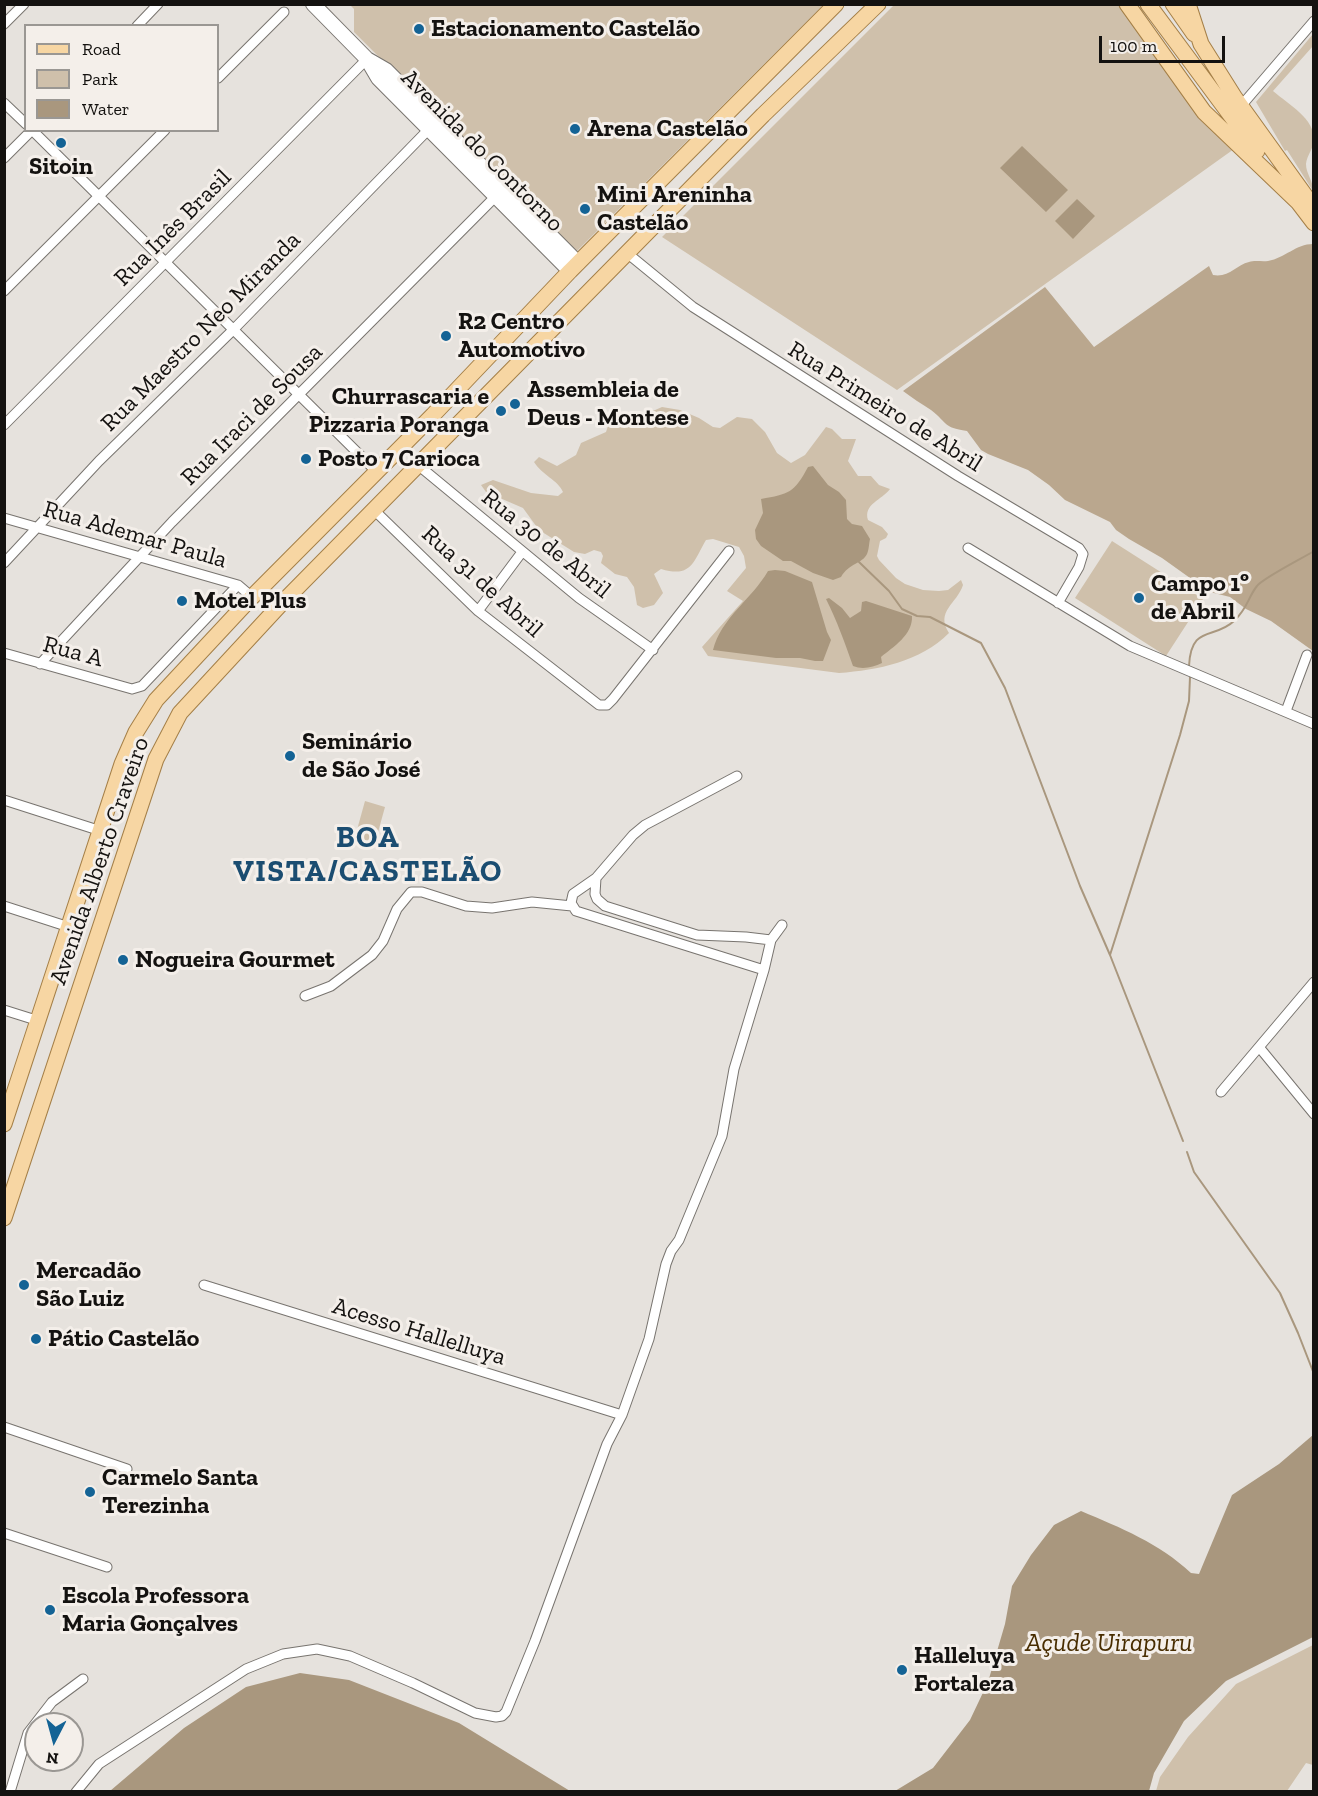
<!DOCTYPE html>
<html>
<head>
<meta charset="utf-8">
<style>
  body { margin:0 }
  #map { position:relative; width:1318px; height:1796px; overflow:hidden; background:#e6e2dd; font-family:"Zilla Slab",serif }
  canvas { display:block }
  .frame { position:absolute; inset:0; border:6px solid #141210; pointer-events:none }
  .legend { position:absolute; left:24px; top:24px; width:195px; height:108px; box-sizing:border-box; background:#f4efea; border:2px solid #9a9793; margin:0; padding:8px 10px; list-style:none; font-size:18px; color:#141210 }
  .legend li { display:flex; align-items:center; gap:12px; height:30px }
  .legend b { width:30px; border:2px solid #9a9793 }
  .north { position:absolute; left:24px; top:1712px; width:60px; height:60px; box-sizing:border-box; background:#f4efea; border:2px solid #9a9793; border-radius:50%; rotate:186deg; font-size:16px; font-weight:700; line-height:24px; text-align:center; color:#141210 }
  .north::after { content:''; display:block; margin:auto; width:21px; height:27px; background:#146395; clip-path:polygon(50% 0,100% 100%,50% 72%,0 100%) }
  .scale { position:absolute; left:1099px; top:36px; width:126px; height:27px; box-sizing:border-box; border:3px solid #141210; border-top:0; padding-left:8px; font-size:18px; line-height:21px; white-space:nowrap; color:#141210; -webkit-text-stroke:4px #f4efea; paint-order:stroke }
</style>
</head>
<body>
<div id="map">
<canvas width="1318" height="1796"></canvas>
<div class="frame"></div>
<ul class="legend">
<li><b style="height:8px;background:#f7d6a3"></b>Road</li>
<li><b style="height:16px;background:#cfc0ab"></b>Park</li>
<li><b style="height:16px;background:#a9977e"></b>Water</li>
</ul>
<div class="north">N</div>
<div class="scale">100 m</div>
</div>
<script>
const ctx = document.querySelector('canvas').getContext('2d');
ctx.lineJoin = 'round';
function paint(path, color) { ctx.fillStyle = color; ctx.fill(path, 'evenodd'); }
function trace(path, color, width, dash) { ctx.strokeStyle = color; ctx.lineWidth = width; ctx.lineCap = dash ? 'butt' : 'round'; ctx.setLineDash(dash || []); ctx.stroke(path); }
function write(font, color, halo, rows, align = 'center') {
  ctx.font = font + ' "Zilla Slab",serif'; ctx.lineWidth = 6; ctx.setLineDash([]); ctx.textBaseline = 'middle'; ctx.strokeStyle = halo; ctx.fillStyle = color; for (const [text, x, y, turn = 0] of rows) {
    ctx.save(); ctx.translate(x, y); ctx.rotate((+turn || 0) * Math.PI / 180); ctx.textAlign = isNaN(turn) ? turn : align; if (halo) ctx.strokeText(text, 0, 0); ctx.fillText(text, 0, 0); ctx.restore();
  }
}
paint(new Path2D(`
  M350 5H823L576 252 526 204 524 198 477 151 472 150 354 32V9Z
  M894 5H1118L1195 111 1234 149 897 390 662 237Z
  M1313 34V46L1273 91C1289 105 1315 118 1314 141 1313 149 1307 155 1306 164 1306 174 1314 182 1313 191L1287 150 1285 151 1256 102Z
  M662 407 680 410 699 418 713 427 720 428 737 417 752 419 765 432 777 453 791 463 805 455 826 427 832 429 842 439H856L848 461 858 476H871L879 485 890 489C882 500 863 504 868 520L882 527 888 534 886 538 880 541 877 556 879 560 896 578 905 584 923 590 939 591 948 590 961 580 963 585C957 604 935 611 949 633 920 662 878 670 839 673L708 656 702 647 743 601 727 591 746 568 744 556 739 547 713 539 706 540C693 562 692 578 661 569L654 574 663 593 654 605 643 608 637 605 634 587 627 577 615 574 601 563 603 556 601 552 594 550 585 554 574 552 539 530 523 508 486 492 481 485 493 480 531 493 558 496 563 492C558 480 542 475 534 462L539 457 557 466 576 455 581 443 606 432 610 420 622 419 638 422 646 414Z
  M1112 541 1203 599 1166 656 1075 598Z
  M365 801 385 807 375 843 355 837Z
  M1313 1645V1765L1306 1763 1287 1791H1156L1160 1777 1188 1737 1236 1684Z`), '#cfc0ab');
paint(new Path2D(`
  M1313 244V651L1271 621 1246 609 1230 597 1214 593 1204 588 1162 558 1129 539 1116 530 1110 522 1065 500 1049 485 1028 470 988 454 981 450 967 431C942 427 949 424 931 410 922 404 912 398 903 391L1045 287 1094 347 1209 266 1213 275C1229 278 1236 265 1249 262 1255 260 1262 262 1268 261 1285 258 1296 244 1313 244Z`), '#baa78e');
paint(new Path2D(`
  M1022 146 1068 190 1046 212 1000 168Z
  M1077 199 1095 216 1073 239 1055 221Z
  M813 466 828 485 839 492 846 500 847 519 852 524 862 526 870 539C869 543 869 550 867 554 862 564 849 563 841 577L833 580 813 573 791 561H783L761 546 756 539 755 530 763 513 761 499C789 494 794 493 808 467Z
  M775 570 785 571 812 582 827 632 831 640 823 661H815L800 658H776L713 650C721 618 752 599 768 571Z
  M829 598 842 608 850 618 861 611 862 602 866 601 912 616C913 635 893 647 881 657L882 663C873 667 863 670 853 666 845 643 837 621 826 599Z
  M1313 1435V1637L1226 1681 1184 1721 1154 1773 1149 1791H895L933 1768 970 1720 988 1682 1005 1624 1012 1586 1031 1555 1054 1525 1081 1511C1121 1528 1159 1543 1191 1573L1199 1574 1232 1495 1279 1464Z
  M300 1673 349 1680 459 1723 570 1791H110L184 1728 246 1687Z`), '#a9977e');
trace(new Path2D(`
  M859 562 889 591 902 609 917 616 930 617 981 643 1005 688 1080 886 1110 955
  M1189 666C1191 624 1214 640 1234 621 1248 608 1248 597 1257 586 1263 578 1303 558 1314 551
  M1183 1141 1110 955 1180 735 1189 701 1190 677
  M1187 1152 1194 1172 1280 1293 1298 1333 1314 1374`), '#a9977e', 2);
const street = new Path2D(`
  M4 24 24 4
  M137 26 158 4
  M218 78 284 12
  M4 103 26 124
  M1241 106 1314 21
  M32 130 376 471
  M4 158 32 130
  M627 253 693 307 958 476 1079 548 1083 554 1079 567 1058 603
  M4 291 165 130
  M4 425 367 59
  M418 465 579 598 653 650
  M374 510 478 611 599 705H607L613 699 729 551
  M4 518 238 585 252 597
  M968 548 1130 646 1314 724
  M4 563 99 461 233 330 428 130
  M478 611 522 552
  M4 653 132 689 142 686 238 585
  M40 664 172 522 495 197
  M1286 711 1307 655
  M737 776 645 825 633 835 596 878 595 894 597 899 605 906 697 935 746 937 771 940
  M4 800 101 831
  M596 878 573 894 571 903 576 911 764 970
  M4 906 69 927
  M305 996 331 986 372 955 383 941 397 909 411 892H422L466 906 492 908 532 902 572 906
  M4 1010 39 1021
  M1259 1047 1314 1114
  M1221 1092 1314 982
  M204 1285 622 1415
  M4 1427 127 1469
  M4 1533 107 1567
  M10 1792 28 1733 52 1702 83 1679
  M76 1792 99 1764 246 1669 283 1654 317 1649 350 1656 413 1683 475 1713 496 1717 502 1716 506 1712 535 1641 607 1444 622 1415 649 1339 666 1264 671 1251 679 1240 722 1136 734 1069 764 970 771 940 782 925`);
const secondary = new Path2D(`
  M313 4 367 59 386 70 578 263
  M368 61 378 78 570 271`);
const primary = new Path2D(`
  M1127 4 1204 112 1298 202 1314 223
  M1148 4 1257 151
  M1173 4 1194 34
  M1188 4 1201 44 1235 98 1312 205
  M4 1124 122 764 136 732 156 700 252 597 433 415 570 271 836 4
  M4 1218 156 759 180 713 280 605 763 115 878 4`);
trace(street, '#78746f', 11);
trace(secondary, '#78746f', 16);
trace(primary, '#a47f47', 17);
trace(street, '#fff', 9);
trace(secondary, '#fff', 14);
trace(primary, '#f7d6a3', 15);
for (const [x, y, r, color] of [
  [419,29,6,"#146395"],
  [575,129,6,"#146395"],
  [61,143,6,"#146395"],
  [585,209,6,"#146395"],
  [446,336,6,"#146395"],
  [515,404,6,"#146395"],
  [501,411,6,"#146395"],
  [306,459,6,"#146395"],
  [1139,598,6,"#146395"],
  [182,601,6,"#146395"],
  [290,756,6,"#146395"],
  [123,960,6,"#146395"],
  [24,1285,6,"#146395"],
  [36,1339,6,"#146395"],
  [90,1492,6,"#146395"],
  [50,1610,6,"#146395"],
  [902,1670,6,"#146395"]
]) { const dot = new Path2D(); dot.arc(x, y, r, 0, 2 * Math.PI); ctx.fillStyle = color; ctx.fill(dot); trace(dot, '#f4efea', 2); }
write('bold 24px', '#141210', '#f4efea', [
  ["Estacionamento Castelão",431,29],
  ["Arena Castelão",587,129],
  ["Sitoin",61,167,"center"],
  ["Mini Areninha",597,195],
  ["Castelão",597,223],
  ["R2 Centro",458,322],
  ["Automotivo",458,350],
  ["Assembleia de",527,390],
  ["Deus - Montese",527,418],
  ["Churrascaria e",489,397,"right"],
  ["Pizzaria Poranga",489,425,"right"],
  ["Posto 7 Carioca",318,459],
  ["Campo 1º",1151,584],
  ["de Abril",1151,612],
  ["Motel Plus",194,601],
  ["Seminário",302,742],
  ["de São José",302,770],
  ["Nogueira Gourmet",135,960],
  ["Mercadão",36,1271],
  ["São Luiz",36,1299],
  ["Pátio Castelão",48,1339],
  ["Carmelo Santa",102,1478],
  ["Terezinha",102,1506],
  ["Escola Professora",62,1596],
  ["Maria Gonçalves",62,1624],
  ["Halleluya",914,1656],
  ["Fortaleza",914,1684]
], 'left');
write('24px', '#141210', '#f4efea', [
  ["Avenida do Contorno",482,151,45],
  ["Rua Inês Brasil",173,228,-45],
  ["Rua Maestro Neo Miranda",201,332,-45],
  ["Rua Primeiro de Abril",885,407,32],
  ["Rua Iraci de Sousa",252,415,-45],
  ["Rua Ademar Paula",135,535,16],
  ["Rua 30 de Abril",546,544,39],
  ["Rua 31 de Abril",482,582,42],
  ["Rua A",73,652,15],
  ["Avenida Alberto Craveiro",100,861,-71],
  ["Acesso Hallelluya",419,1332,17]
]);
write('italic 26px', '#482d00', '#f4efea', [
  ["Açude Uirapuru",1109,1644]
]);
ctx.letterSpacing = '1.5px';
write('bold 30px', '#1b4d71', '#f4efea', [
  ["BOA",368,838],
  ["VISTA/CASTELÃO",368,872]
]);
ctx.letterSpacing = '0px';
</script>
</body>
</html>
